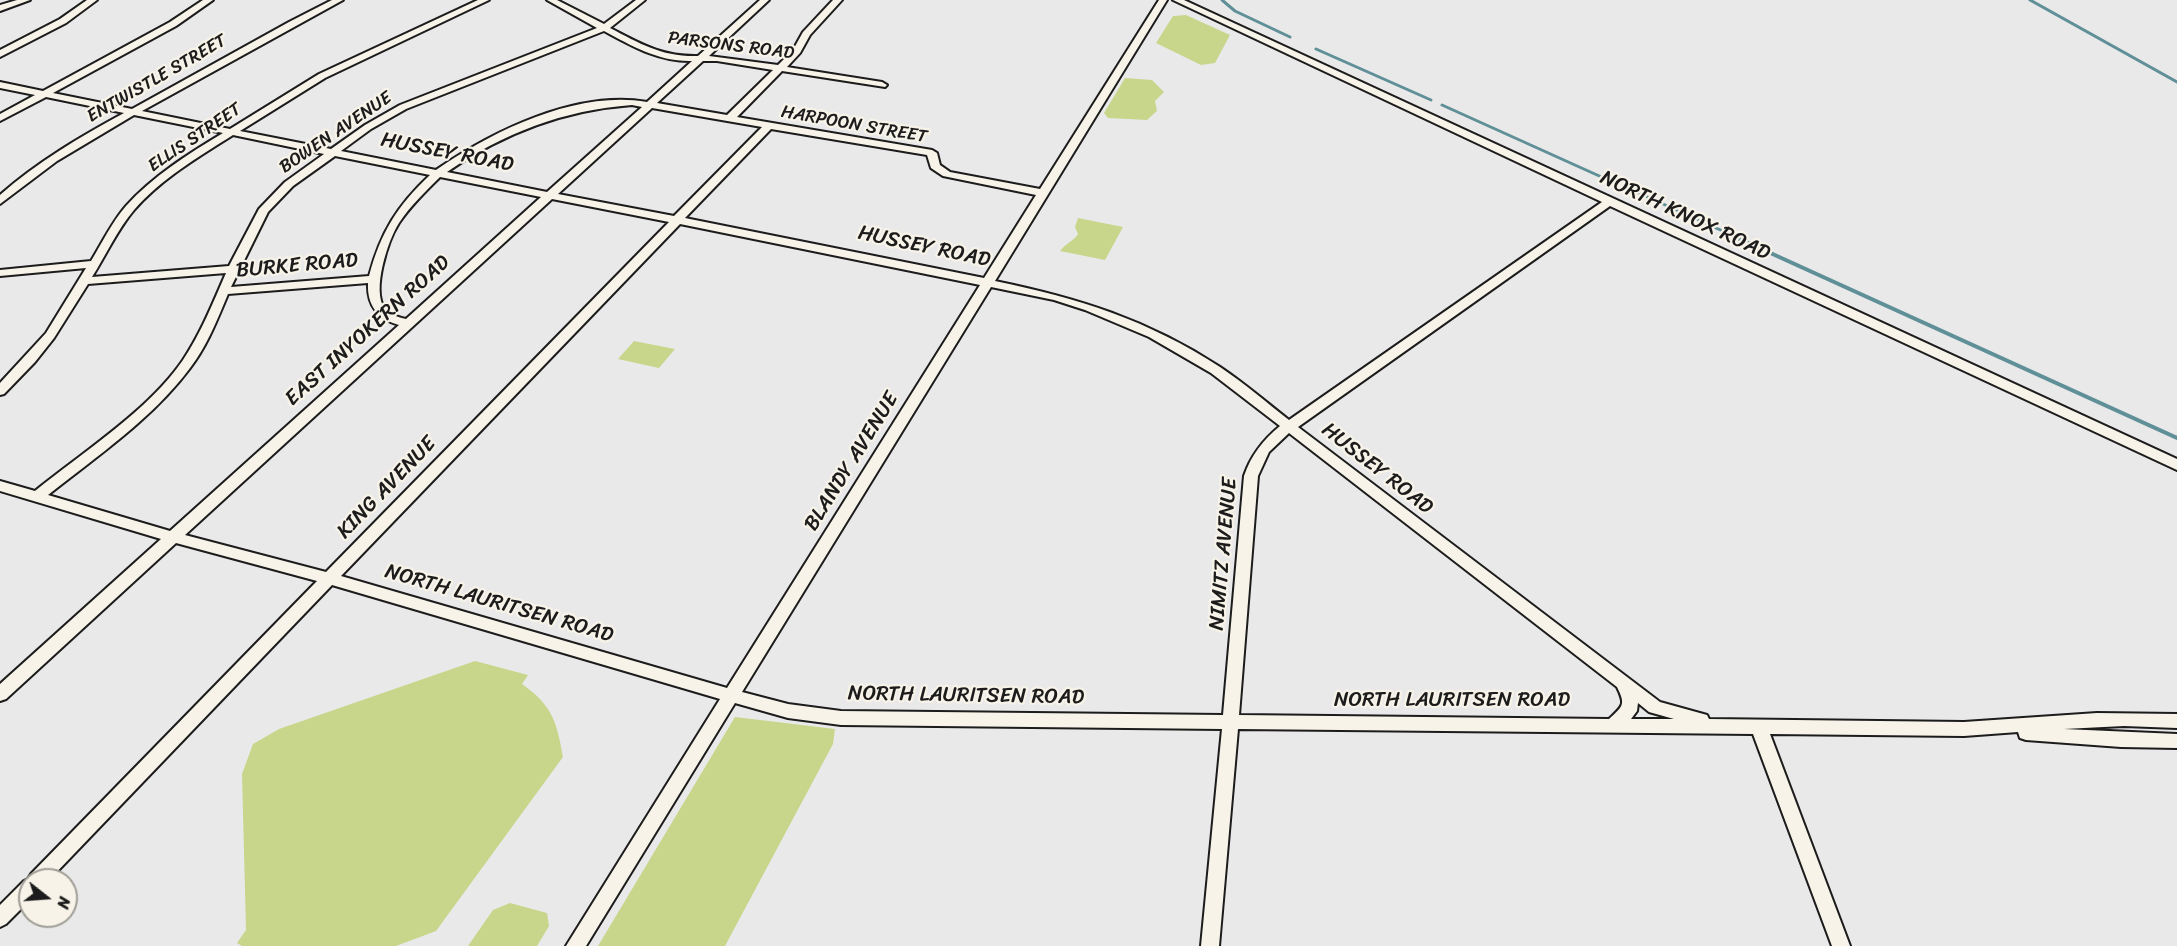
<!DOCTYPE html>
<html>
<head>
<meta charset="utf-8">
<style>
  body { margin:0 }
  #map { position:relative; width:2177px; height:946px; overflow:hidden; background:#eae9ea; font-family:Sriracha,sans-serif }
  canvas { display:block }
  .north { position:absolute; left:18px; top:868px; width:60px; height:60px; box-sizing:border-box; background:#f7f3e8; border:2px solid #9f9d96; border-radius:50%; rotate:107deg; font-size:16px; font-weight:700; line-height:24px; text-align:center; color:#1c1c1c }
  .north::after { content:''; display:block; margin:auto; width:21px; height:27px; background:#1c1c1c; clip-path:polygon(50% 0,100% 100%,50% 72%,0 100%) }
</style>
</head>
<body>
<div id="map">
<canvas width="2177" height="946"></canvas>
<div class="north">N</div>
</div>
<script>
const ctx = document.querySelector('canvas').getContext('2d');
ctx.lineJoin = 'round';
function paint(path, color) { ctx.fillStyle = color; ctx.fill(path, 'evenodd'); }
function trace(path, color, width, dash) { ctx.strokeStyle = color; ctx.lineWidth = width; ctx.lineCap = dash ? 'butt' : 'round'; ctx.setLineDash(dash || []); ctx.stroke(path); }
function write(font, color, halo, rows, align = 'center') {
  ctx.font = font + ' Sriracha,sans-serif'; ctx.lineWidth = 4.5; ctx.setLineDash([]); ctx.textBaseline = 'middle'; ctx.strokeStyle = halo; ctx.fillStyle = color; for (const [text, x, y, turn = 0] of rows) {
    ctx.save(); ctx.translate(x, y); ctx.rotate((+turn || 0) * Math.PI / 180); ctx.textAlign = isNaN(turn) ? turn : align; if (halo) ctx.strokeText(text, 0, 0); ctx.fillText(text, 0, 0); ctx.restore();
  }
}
paint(new Path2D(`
  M1186 15 1230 35 1215 63 1201 65 1156 43 1173 16Z
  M1125 78 1152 80 1164 92 1155 101 1157 111 1147 120 1108 118 1104 113Z
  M1078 218 1123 227 1105 260 1060 251C1066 243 1075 240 1078 234L1075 227Z
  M634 341 675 349 659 368 618 359Z
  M475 661 528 675 522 684C552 705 557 722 563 757L436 931 396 946H242L237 943 246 930 242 774 253 744 279 729Z
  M735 717 835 729 833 744 725 946H598Z
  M510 903 547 913 549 926 537 946H468L493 910Z`), '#c7d68a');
trace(new Path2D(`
  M1222 0 1235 11 1290 37
  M2030 0 2177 82
  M1316 49 1431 100
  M1442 105 1617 184
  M1632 190 1736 237`), '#5f8f97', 3);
trace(new Path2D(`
  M1733 236 2177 438`), '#5f8f97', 4);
const minor = new Path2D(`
  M17 0H30L0 11V5Z
  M87 0H97L66 23 0 57V50L60 19Z
  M203 0H213L176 26 53 93 132 109 289 22 332 0H343L142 111 230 129 319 74 478 0H489L325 78 240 131 331 149 365 125 400 105 597 28 547 0H557L604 24 636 0H645L610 28C641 44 662 57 698 56L760 0H769L709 56 778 65 793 50 803 32 833 0H842L810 35 800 53 787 67 882 82 887 85 885 87 782 71 737 117 932 150 937 153 940 165 950 172 1040 189 1159 0H1167L995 281C1078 298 1148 320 1220 367 1244 383 1266 402 1289 420L1602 202 1173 0H1184L2177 459V470L1610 206 1298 427 1660 702 1707 715 1709 719 1964 722 2097 713 2177 714V728L2124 726 2064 729 2177 734V748L2121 747 2026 740 2020 738 2018 732 1964 736 1770 734 1850 946H1832L1753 734 1238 729 1219 946H1201L1222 729 841 725 788 718 735 703 586 946H566L720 699 332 585 49 880H30V900L6 924 0 927V905L24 881 28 879 31 874 317 581 176 543 6 699 0 701V684L161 539 0 491V481L35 491C82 453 149 410 183 360 201 333 213 303 226 273L88 284 54 338 35 362 4 394 0 395V383L46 333 86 268 0 276V270L91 261C102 243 112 222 126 206 153 176 188 154 223 133L134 115 57 161 0 204V195C37 162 80 137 124 113L46 97 0 121V114L35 95 0 88V82L43 91 170 22ZM604 31C632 46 659 62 692 61L647 102C576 90 493 131 436 170L341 151 371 129 406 109ZM703 61H717L773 70 727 115 657 103ZM632 105 642 107 547 192 447 172C503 133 564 110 632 105ZM652 108 762 127 674 216 558 194ZM771 129 927 155 931 168 943 176 1036 195 984 278 685 218ZM233 135 324 154 285 182 259 209 229 266 92 277C106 255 117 230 134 210 161 179 198 157 233 135ZM335 156 430 175C397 206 381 232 369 276L231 287 268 212 293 186ZM440 177 541 197 406 319C398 317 390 315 385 309 371 291 388 240 399 223 411 205 425 192 440 177ZM552 199 669 222 326 572 185 535ZM680 224 980 285 727 688 341 576ZM368 283C367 306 378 319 399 325L170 531 48 495C97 456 152 419 190 368 207 346 217 320 228 294ZM991 287 1054 300 1085 310 1149 337 1211 373 1280 426C1263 440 1251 455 1244 476L1223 715 841 711 788 704 742 692ZM1289 433 1617 687C1626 705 1623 706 1609 719L1239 715 1258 476 1269 452ZM1638 703 1649 712 1674 719H1631L1637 711Z`);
trace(minor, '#1c1c1c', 4);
paint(minor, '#f7f3e8');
write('18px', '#1c1c1c', '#f7f3e8', [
  ["PARSONS ROAD",731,46,7],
  ["ENTWISTLE STREET",157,79,-30],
  ["HARPOON STREET",854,125,10],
  ["BOWEN AVENUE",336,133,-34],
  ["ELLIS STREET",195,138,-34]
]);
write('21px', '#1c1c1c', '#f7f3e8', [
  ["HUSSEY ROAD",447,153,11],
  ["NORTH KNOX ROAD",1685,216,25],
  ["HUSSEY ROAD",924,247,12],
  ["BURKE ROAD",297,266,-5],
  ["EAST INYOKERN ROAD",368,331,-42],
  ["BLANDY AVENUE",852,462,-58],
  ["HUSSEY ROAD",1377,469,38],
  ["KING AVENUE",387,488,-46],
  ["NIMITZ AVENUE",1224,554,-85],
  ["NORTH LAURITSEN ROAD",499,604,16],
  ["NORTH LAURITSEN ROAD",966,696,1],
  ["NORTH LAURITSEN ROAD",1452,701]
]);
</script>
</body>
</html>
